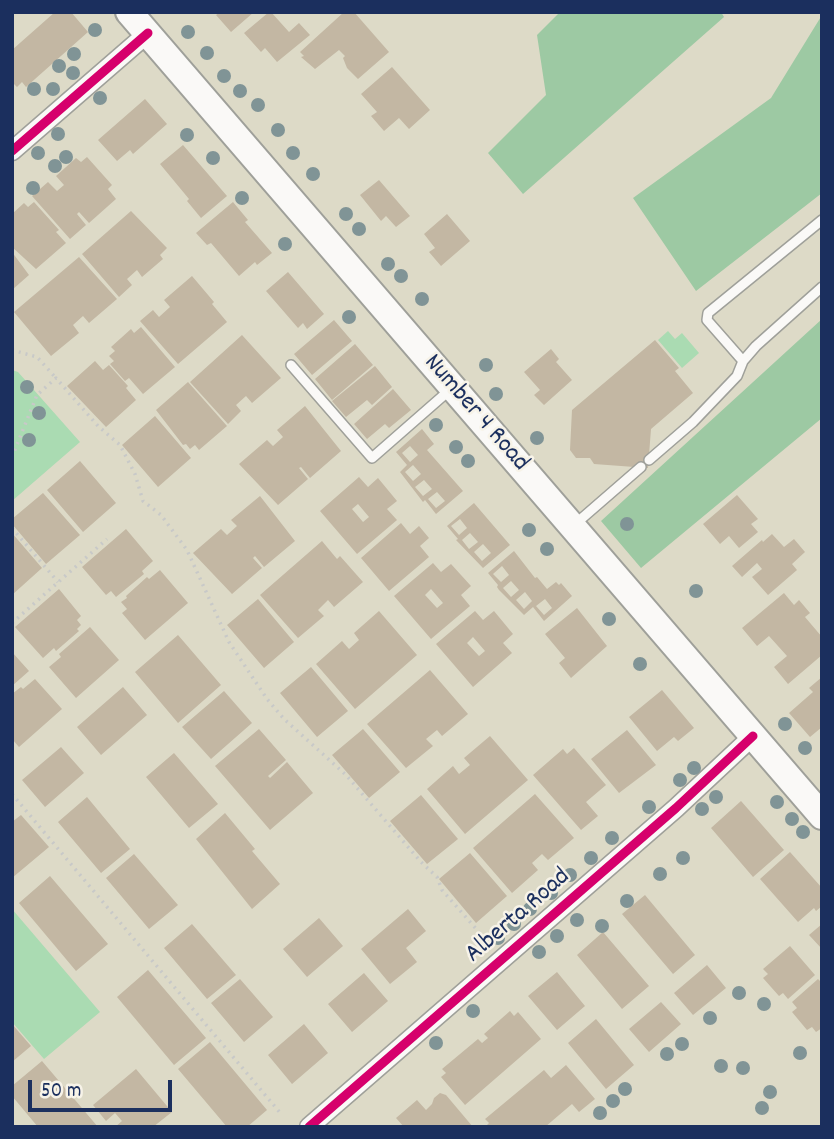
<!DOCTYPE html>
<html>
<head>
<meta charset="utf-8">
<style>
  body { margin:0 }
  #map { position:relative; width:834px; height:1139px; overflow:hidden; background:#dddac7; font-family:Dekko,sans-serif }
  canvas { display:block }
  .frame { position:absolute; inset:0; border:14px solid #1b2f5e; pointer-events:none }
  .scale { position:absolute; left:28px; top:1080px; width:144px; height:32px; box-sizing:border-box; border:4px solid #1b2f5e; border-top:0; padding-left:9px; font-size:21px; line-height:24px; white-space:nowrap; color:#1b2f5e; -webkit-text-stroke:5px #f7f3e8; paint-order:stroke }
</style>
</head>
<body>
<div id="map">
<canvas width="834" height="1139"></canvas>
<div class="frame"></div>
<div class="scale">50 m</div>
</div>
<script>
const ctx = document.querySelector('canvas').getContext('2d');
ctx.lineJoin = 'round';
function paint(path, color) { ctx.fillStyle = color; ctx.fill(path, 'evenodd'); }
function trace(path, color, width, dash) { ctx.strokeStyle = color; ctx.lineWidth = width; ctx.lineCap = dash ? 'butt' : 'round'; ctx.setLineDash(dash || []); ctx.stroke(path); }
function write(font, color, halo, rows, align = 'center') {
  ctx.font = font + ' Dekko,sans-serif'; ctx.lineWidth = 5; ctx.setLineDash([]); ctx.textBaseline = 'middle'; ctx.strokeStyle = halo; ctx.fillStyle = color; for (const [text, x, y, turn = 0] of rows) {
    ctx.save(); ctx.translate(x, y); ctx.rotate((+turn || 0) * Math.PI / 180); ctx.textAlign = isNaN(turn) ? turn : align; if (halo) ctx.strokeText(text, 0, 0); ctx.fillText(text, 0, 0); ctx.restore();
  }
}
paint(new Path2D(`
  M668 331 675 339 682 333 699 353 682 368 658 340Z
  M12 370 18 372 80 442 12 501Z
  M12 909 100 1012 44 1059 12 1022Z`), '#aadbb2');
paint(new Path2D(`
  M560 12H721L724 17 523 194 488 153 546 95 537 35Z
  M822 15V193L696 291 633 198 771 98Z
  M822 319V418L641 568 601 521Z`), '#9dc9a3');
paint(new Path2D(`
  M55 12H71L88 32 26 87 22 82 17 87 12 82V50Z
  M220 12H254L231 32 216 15Z
  M269 12H271L289 32 299 23 310 35 277 62 265 48 261 52 244 33Z
  M344 12H354L389 52 358 79 347 68 343 58 345 56 339 50 315 69 301 57 304 56 300 52Z
  M392 67 430 110 409 129 399 118 384 131 371 116 377 112 361 94Z
  M145 99 167 124 133 154 130 150 117 161 98 140Z
  M183 145 227 196 201 218 187 201 189 199 160 164Z
  M87 157 112 185 108 189 116 199 89 223 79 212 77 214 86 225 70 239 32 196 48 182 57 191 64 185 56 176 76 158 81 162Z
  M379 180 410 216 396 227 386 216 381 221 360 195Z
  M34 202 59 230 56 232 66 243 36 269 12 247V214L24 203 28 207Z
  M233 202 248 220 245 222 272 253 257 265 255 262 239 276 211 243 207 245 196 233Z
  M131 211 167 248 160 255 163 259 142 277 137 270 127 279 132 285 119 297 82 254Z
  M447 214 470 241 441 266 429 252 435 248 424 234Z
  M12 252 29 275 12 290Z
  M79 257 117 299 89 323 83 316 73 325 79 333 51 356 14 312Z
  M288 272 324 314 307 329 303 323 298 328 266 291Z
  M192 276 214 302 212 304 227 322 178 364 140 321 153 310 159 317 170 307 164 300Z
  M334 320 352 341 312 375 294 354Z
  M141 327 175 367 143 394 129 378 125 381 110 364 114 361 109 356 115 351 111 347 131 329 134 333Z
  M242 335 281 378 252 403 246 396 236 405 241 411 228 424 190 382Z
  M655 340 679 368 675 371 693 393 651 429 648 468 594 464 590 458H576L570 450 572 410Z
  M355 344 373 365 332 400 315 379Z
  M551 349 559 359 556 362 572 380 544 405 534 395 540 390 524 372Z
  M95 361 103 370 109 365 128 386 126 388 136 400 106 427 67 386Z
  M375 366 392 387 372 405 367 400 346 417 332 401Z
  M188 382 227 426 199 450 195 445 190 449 186 444 183 445 156 410Z
  M393 389 411 410 389 428 385 424 367 439 354 424Z
  M305 406 341 451 310 478 301 467 299 468 308 479 278 505 239 464 267 440 273 446 283 437 277 430Z
  M155 416 191 458 158 487 122 445Z
  M422 429 434 444 427 450 463 491 436 514 425 500 423 502 400 472 407 465 396 452ZM410 446 418 455 410 462 402 453ZM413 465 421 474 413 481 405 472ZM424 480 432 489 423 496 415 487ZM437 492 445 501 436 508 428 499Z
  M80 461 116 503 83 532 47 490Z
  M359 477 368 487 378 478 397 501 387 509 397 520 357 554 320 511ZM358 504 369 517 363 522 352 509Z
  M43 493 80 535 46 564 12 524V519Z
  M737 495 758 519 751 524 758 532 739 548 729 536 720 544 703 524Z
  M260 496 295 541 264 567 255 556 253 558 262 568 232 594 193 553 221 529 227 535 237 526 231 520Z
  M474 503 510 545 483 568 456 540 458 539 447 526ZM460 519 467 528 459 535 451 526ZM470 533 478 542 469 549 462 540ZM483 544 491 553 482 561 474 552Z
  M401 523 410 534 419 526 429 538 420 546 429 557 389 591 361 558Z
  M126 529 153 561 142 571 144 574 116 597 111 591 106 595 82 567Z
  M12 533 42 568 12 595Z
  M772 534 784 547 794 539 805 552 792 564 797 570 768 595 752 577 762 569 757 563 742 577 732 566 762 540 763 542Z
  M322 541 337 559 340 556 363 582 334 607 328 600 318 610 324 616 298 638 260 595Z
  M514 551 535 578 537 577 547 589 556 582 559 585 561 583 572 596 544 621 533 607 524 615 499 590 497 587 498 585 488 573ZM502 566 509 575 501 582 493 574ZM511 581 519 590 511 597 503 588ZM525 592 532 601 524 609 516 600ZM545 599 552 608 544 615 536 606Z
  M433 563 441 572 451 564 471 586 461 595 470 606 431 639 394 596ZM431 589 443 603 437 608 425 595Z
  M160 570 188 603 145 640 122 613 127 609 121 602 127 598 126 596 147 577 149 579Z
  M59 589 81 616 77 620 81 625 77 629 79 631 56 651 54 648 43 658 15 627Z
  M784 593 794 605 799 600 810 613 805 617 822 637V655L788 684 774 667 787 656 769 636 757 646 742 628Z
  M258 599 294 642 264 668 227 625Z
  M577 608 607 646 571 678 559 663 565 658 545 634Z
  M379 611 417 655 355 709 316 664 342 641 349 649 359 640 354 633Z
  M475 611 483 620 494 611 513 634 503 643 512 653 473 687 436 644ZM473 637 485 651 479 656 467 643Z
  M90 627 119 660 76 698 49 667 61 657 59 654Z
  M178 635 221 685 178 723 135 672Z
  M12 652 29 671 12 686Z
  M311 667 348 711 317 737 280 693Z
  M430 670 468 714 442 736 437 730 426 739 433 746 406 768 367 724Z
  M822 677V727L810 737 789 713 813 692 809 688Z
  M35 679 62 709 19 747 12 739V694L21 687 23 689Z
  M123 687 147 715 101 755 77 727Z
  M662 690 694 728 678 741 674 737 657 751 629 717Z
  M224 691 252 723 211 759 182 727Z
  M259 729 286 760 268 776 270 778 287 762 313 793 270 830 215 766Z
  M363 729 400 772 369 798 332 755Z
  M627 730 656 765 619 793 591 759Z
  M490 736 528 780 465 834 427 789 453 766 459 774 470 765 464 758Z
  M61 747 84 773 45 807 22 780Z
  M574 748 606 785 586 802 598 816 581 830 533 775 563 749 567 754Z
  M174 753 218 804 189 828 146 777Z
  M535 794 574 838 548 860 542 854 532 863 538 870 512 893 473 848Z
  M421 795 458 839 427 864 390 821Z
  M87 797 130 849 101 873 58 822Z
  M741 801 784 850 753 877 711 828Z
  M225 813 255 849 252 851 280 884 252 909 196 839Z
  M21 815 49 847 12 878V822Z
  M790 852 822 888V906L816 911 814 908 798 922 760 879Z
  M470 853 507 896 476 923 439 879Z
  M134 854 178 905 149 929 106 878Z
  M50 876 108 944 76 971 19 903Z
  M645 895 695 955 673 974 622 914Z
  M408 909 426 931 406 948 417 962 390 984 361 949Z
  M319 918 343 946 307 977 283 949Z
  M192 924 236 975 207 999 164 948Z
  M822 924V949L809 935Z
  M603 932 649 986 622 1009 577 955Z
  M790 946 815 975 788 999 783 993 779 996 763 978 768 974 763 969Z
  M707 965 726 988 693 1015 674 993Z
  M148 970 206 1038 174 1065 117 997Z
  M557 972 585 1006 557 1030 528 996Z
  M364 973 388 1001 352 1032 328 1004Z
  M240 979 273 1017 244 1042 211 1003Z
  M818 979 822 983V1028L816 1032 812 1027 807 1030 792 1012 797 1008 792 1002Z
  M661 1002 681 1024 649 1052 629 1029Z
  M510 1011 514 1016 518 1012 541 1039 465 1105 441 1077 446 1073 442 1069 478 1039 482 1043 488 1038 484 1034Z
  M596 1019 634 1065 606 1089 568 1043Z
  M12 1024 31 1046 12 1062Z
  M304 1024 328 1053 292 1084 268 1055Z
  M210 1042 267 1110 247 1127H227L178 1069Z
  M42 1061 98 1127H38L12 1096V1086Z
  M566 1065 595 1099 579 1112 572 1104 545 1127H489L487 1125 489 1123 485 1119 544 1070 551 1078Z
  M136 1069 172 1112 153 1127H115L122 1121 115 1113 106 1121 93 1105Z
  M440 1093 446 1095 473 1127H404L396 1118 417 1100 426 1110 432 1104 434 1098Z`), '#c3b7a3');
const service = new Path2D(`
  M743 361 707 320 708 313 822 220
  M291 365 372 458 452 388
  M649 460 693 422 737 376 743 361 756 346 822 287
  M573 526 641 467`);
const minor = new Path2D(`
  M12 151 148 33
  M309 1127 676 808 753 736`);
const secondary = new Path2D(`
  M129 12 822 816`);
trace(service, '#9fa09a', 12);
trace(minor, '#9fa09a', 21);
trace(secondary, '#9fa09a', 30);
trace(new Path2D(`
  M12 350 37 357 56 378
  M12 457 37 395 56 378 98 426 120 445 135 474 143 501 161 515 187 550 229 642 267 699 284 719 346 775 421 862 437 877 442 890 485 939
  M12 528 58 582
  M12 623 107 539
  M12 794 282 1115`), '#c8c9c8', 3.5, [2, 5]);
trace(service, '#faf9f7', 9);
trace(minor, '#faf9f7', 18);
trace(secondary, '#faf9f7', 26);
trace(new Path2D(`
  M12 151 148 33
  M309 1127 676 808 753 736`), '#d6006c', 9);
ctx.fillStyle = '#809496';
for (const [x, y] of [
  [95,30],
  [188,32],
  [207,53],
  [74,54],
  [59,66],
  [73,73],
  [224,76],
  [34,89],
  [53,89],
  [240,91],
  [100,98],
  [258,105],
  [278,130],
  [58,134],
  [187,135],
  [38,153],
  [293,153],
  [66,157],
  [213,158],
  [55,166],
  [313,174],
  [33,188],
  [242,198],
  [346,214],
  [359,229],
  [285,244],
  [388,264],
  [401,276],
  [422,299],
  [349,317],
  [486,365],
  [27,387],
  [496,394],
  [39,413],
  [436,425],
  [537,438],
  [29,440],
  [456,447],
  [468,461],
  [627,524],
  [529,530],
  [547,549],
  [696,591],
  [609,619],
  [640,664],
  [785,724],
  [805,748],
  [694,768],
  [680,780],
  [716,797],
  [777,802],
  [649,807],
  [702,809],
  [792,819],
  [803,832],
  [612,838],
  [591,858],
  [683,858],
  [660,874],
  [570,875],
  [551,893],
  [627,901],
  [530,909],
  [577,920],
  [514,924],
  [602,926],
  [557,936],
  [498,938],
  [539,952],
  [739,993],
  [764,1004],
  [473,1011],
  [710,1018],
  [436,1043],
  [682,1044],
  [800,1053],
  [667,1054],
  [721,1066],
  [743,1068],
  [625,1089],
  [770,1092],
  [613,1101],
  [762,1108],
  [600,1113]
]) { ctx.beginPath(); ctx.arc(x, y, 7, 0, 2 * Math.PI); ctx.fill(); }
write('26px', '#1b2f5e', '#f7f3e8', [
  ["Number 4 Road",475,414,49],
  ["Alberta Road",519,917,-41]
]);
</script>
</body>
</html>
